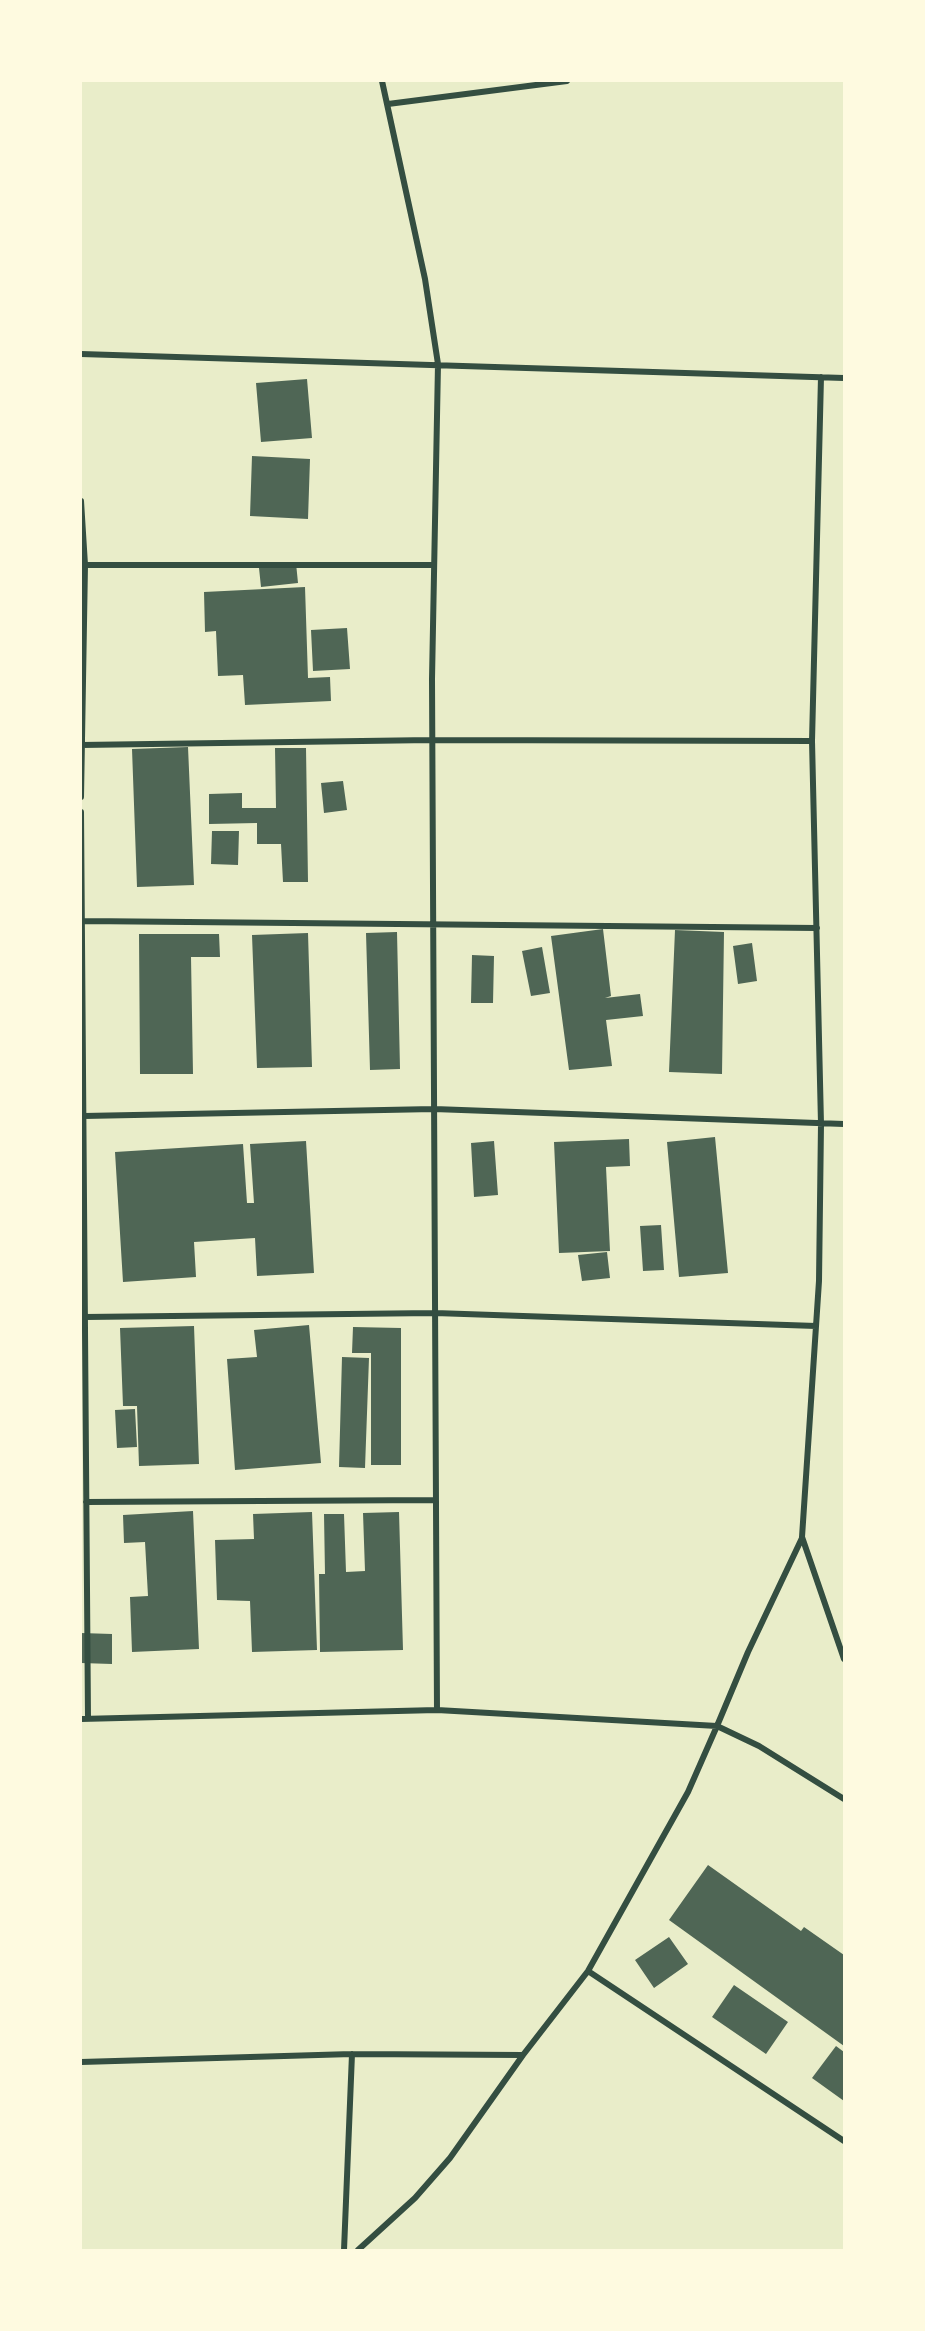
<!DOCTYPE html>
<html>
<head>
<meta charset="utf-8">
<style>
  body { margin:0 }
  #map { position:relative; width:925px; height:2331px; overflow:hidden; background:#e9edc9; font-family:Quicksand,sans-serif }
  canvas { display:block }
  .frame { position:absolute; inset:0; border:82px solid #fefae0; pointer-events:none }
</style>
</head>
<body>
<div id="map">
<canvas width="925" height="2331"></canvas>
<div class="frame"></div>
</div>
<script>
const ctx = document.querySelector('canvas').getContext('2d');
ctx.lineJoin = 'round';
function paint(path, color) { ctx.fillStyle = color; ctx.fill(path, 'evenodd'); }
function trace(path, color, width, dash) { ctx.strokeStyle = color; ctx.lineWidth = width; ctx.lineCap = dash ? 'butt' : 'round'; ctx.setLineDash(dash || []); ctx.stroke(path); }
paint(new Path2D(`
  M307 379 312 438 261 442 256 383Z
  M252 456 310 459 308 519 250 516Z
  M296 563 298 583 261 587 259 568Z
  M305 587 308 678 330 677 331 701 245 705 243 675 218 676 216 631 205 632 204 592Z
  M347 628 350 669 313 671 311 630Z
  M188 747 194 885 137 887 132 749Z
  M275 748H306L308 882H283L281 844H257V823L209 824V794L242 793V808H276Z
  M343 781 347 810 324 813 321 783Z
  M212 831H239L238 865 211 864Z
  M603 929 611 996 605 998 640 994 643 1016 606 1020 612 1066 569 1070 551 936Z
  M675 930 724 932 722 1074 669 1072Z
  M397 932 400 1069 370 1070 366 933Z
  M308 933 312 1067 257 1068 252 935Z
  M139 934H219L220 957H191L193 1074H140Z
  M752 943 757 981 738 984 733 946Z
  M542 947 550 993 531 996 522 951Z
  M472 955 494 956 493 1003H471Z
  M715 1137 728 1273 679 1277 667 1142Z
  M629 1139 630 1166 606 1167 610 1251 559 1253 554 1142Z
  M306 1141 314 1273 257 1276 255 1238 194 1242 196 1277 123 1282 115 1152 243 1144 247 1203H254L250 1144Z
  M494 1141 498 1195 474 1197 471 1143Z
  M661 1225 664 1270 643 1271 640 1226Z
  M607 1252 610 1278 582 1281 578 1255Z
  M309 1325 321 1463 235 1470 227 1359 257 1357 254 1330Z
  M194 1326 199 1464 139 1466 137 1406H123L120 1328Z
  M353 1327 401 1328V1465H371V1353H352Z
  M342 1357 369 1358 365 1468 339 1467Z
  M135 1409 137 1447 117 1448 115 1410Z
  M193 1511 199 1649 132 1652 130 1597 148 1596 145 1542 124 1543 123 1515Z
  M312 1512 317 1650 252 1652 250 1601 217 1600 215 1540 254 1539 253 1514Z
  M399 1512 403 1650 320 1652 319 1574H325L324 1514H344L346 1572 365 1571 363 1513Z
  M81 1633 112 1634V1664L81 1663Z
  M708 1865 801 1931 804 1927 844 1955V2046L669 1920Z
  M669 1937 688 1964 654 1988 635 1960Z
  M734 1985 788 2022 766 2054 712 2017Z
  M836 2046 844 2052V2101L812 2078Z`), '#4f6655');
trace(new Path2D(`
  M388 104 567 81
  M81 354 844 378
  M821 377 812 741 821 1124 819 1281 802 1537 844 1659
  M81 501 85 565 81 797
  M81 565H434
  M81 745 432 740 812 741
  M81 812 88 1718
  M83 921 817 928
  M84 1116 434 1109 844 1124
  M85 1317 435 1313 816 1326
  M86 1502 436 1500
  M437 1710 717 1726 748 1652 802 1538
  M81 1719 437 1710 432 679 438 364 425 279 382 81
  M588 1971 844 2141
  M81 2062 352 2054 523 2055 588 1971 688 1792 717 1726 759 1746 844 1799
  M344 2250 352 2054
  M358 2250 415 2198 450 2158 523 2055`), '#344e41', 6);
</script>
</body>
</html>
